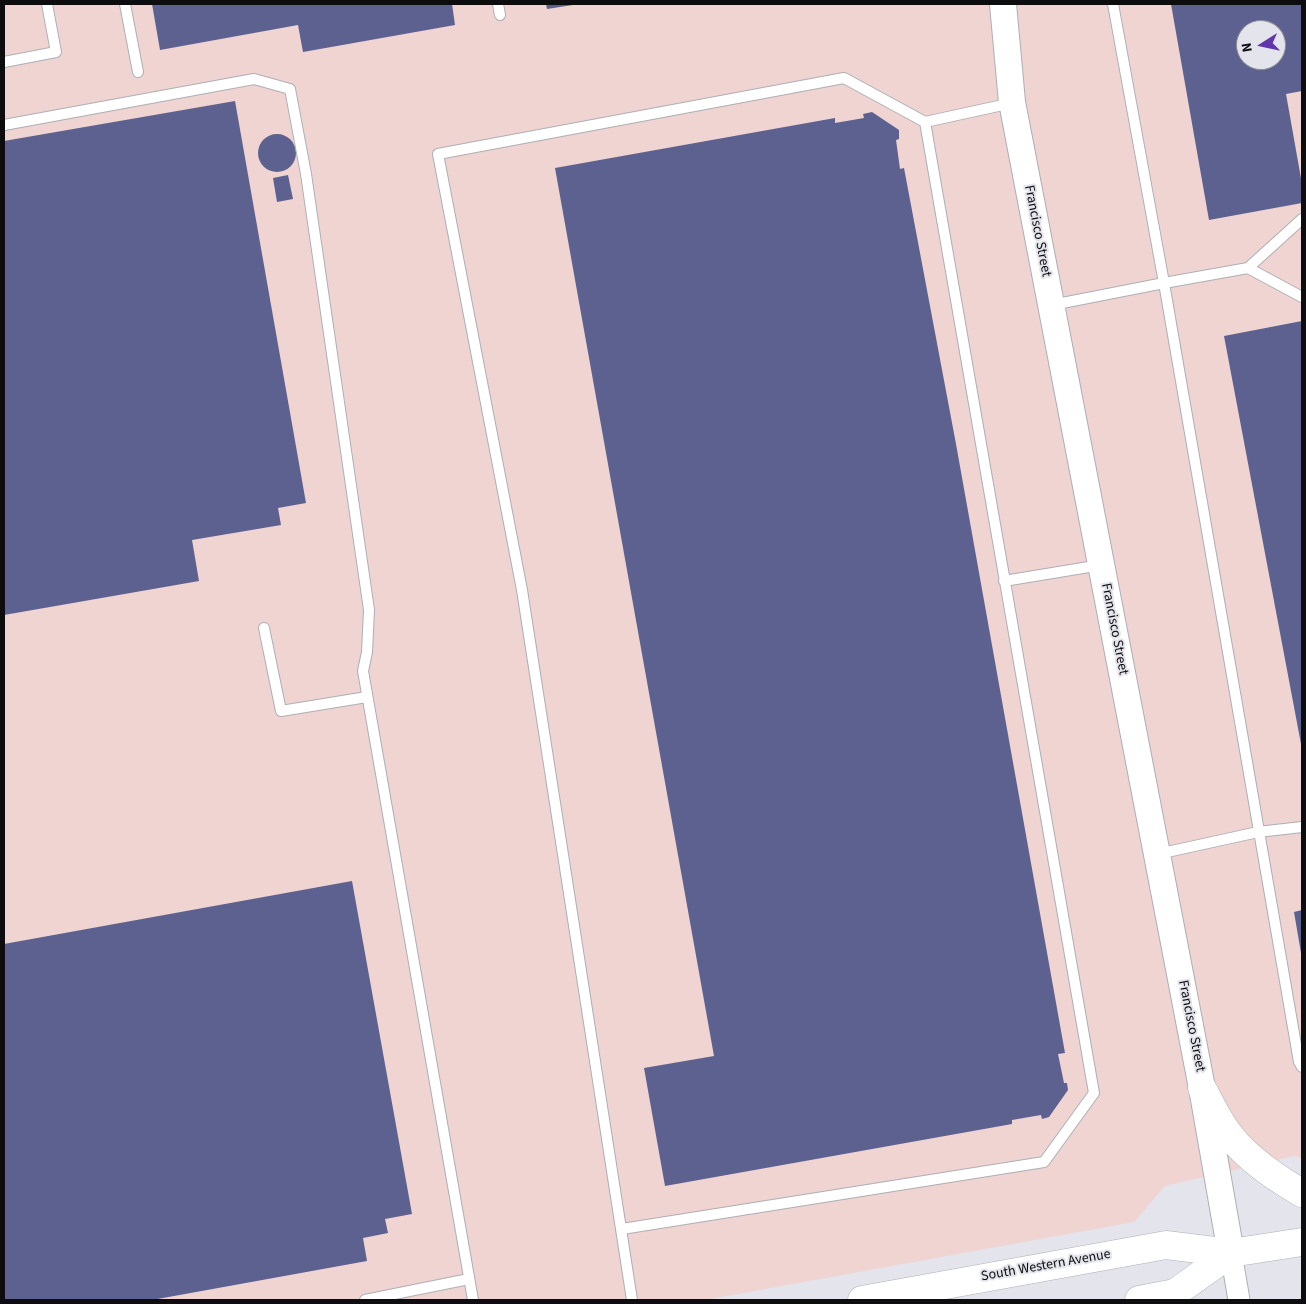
<!DOCTYPE html>
<html>
<head>
<meta charset="utf-8">
<style>
  body { margin:0 }
  #map { position:relative; width:1306px; height:1304px; overflow:hidden; background:#e4e5ec; font-family:"Source Sans 3",sans-serif }
  canvas { display:block }
  .frame { position:absolute; inset:0; border:5px solid #0d0d10; pointer-events:none }
  .north { position:absolute; left:1236px; top:20px; width:50px; height:50px; box-sizing:border-box; background:#e4e5ec; border:1px solid #8e8f94; border-radius:50%; rotate:260deg; font-size:14px; font-weight:700; line-height:20px; text-align:center; color:#0d0d10 }
  .north::after { content:''; display:block; margin:auto; width:18px; height:22px; background:#6136ad; clip-path:polygon(50% 0,100% 100%,50% 72%,0 100%) }
</style>
</head>
<body>
<div id="map">
<canvas width="1306" height="1304"></canvas>
<div class="frame"></div>
<div class="north">N</div>
</div>
<script>
const ctx = document.querySelector('canvas').getContext('2d');
ctx.lineJoin = 'round';
function paint(path, color) { ctx.fillStyle = color; ctx.fill(path, 'evenodd'); }
function trace(path, color, width, dash) { ctx.strokeStyle = color; ctx.lineWidth = width; ctx.lineCap = dash ? 'butt' : 'round'; ctx.setLineDash(dash || []); ctx.stroke(path); }
function write(font, color, halo, rows, align = 'center') {
  ctx.font = font + ' "Source Sans 3",sans-serif'; ctx.lineWidth = 4; ctx.setLineDash([]); ctx.textBaseline = 'middle'; ctx.strokeStyle = halo; ctx.fillStyle = color; for (const [text, x, y, turn = 0] of rows) {
    ctx.save(); ctx.translate(x, y); ctx.rotate((+turn || 0) * Math.PI / 180); ctx.textAlign = isNaN(turn) ? turn : align; if (halo) ctx.strokeText(text, 0, 0); ctx.fillText(text, 0, 0); ctx.restore();
  }
}
paint(new Path2D(`
  M4 4H1302V1158L1294 1156 1165 1186 1134 1222 705 1300H4ZM1246 30H1276V60H1246Z`), '#efd4d2');
paint(new Path2D(`
  M152 4H452L455 25 303 52 298 25 160 50Z
  M546 4H573V5L547 9Z
  M1171 4H1302V91L1286 94 1302 184V203L1209 220ZM1246 30H1276V60H1246Z
  M235 101 306 503 278 508 281 525 192 540 199 581 4 615V141Z
  M872 112 899 130V139L896 140 900 169 904 168 956 444 1065 1053 1058 1054 1064 1083H1067L1068 1090 1049 1117 1042 1119 1041 1115 1012 1120V1124L665 1186 644 1068 714 1056 555 168 835 118V123L864 118 863 114Z
  M258 153a19 19 0 1 1 38 0a19 19 0 1 1-38 0Z
  M288 175 293 199 277 202 273 178Z
  M1302 321V744H1301L1224 336Z
  M352 881 412 1214 385 1219 388 1233 363 1238 367 1261 152 1300H4V944Z
  M1302 910V953H1301L1294 912Z`), '#5c6190');
const service = new Path2D(`
  M125 4 138 72
  M498 4 500 15
  M1113 4 1164 283 1248 268 1302 219
  M4 62 56 52 47 4
  M925 122 1012 103
  M4 125 254 79 290 89 306 174 369 610 367 652 363 671 473 1300
  M1248 268 1302 297
  M1052 305 1164 283 1299 1062 1302 1067
  M1004 581 1101 565
  M264 628 281 711 367 697
  M1158 854 1258 832 1302 827
  M622 1229 1044 1162 1094 1093 925 122 844 78 438 154 522 590 632 1300
  M365 1300 469 1279`);
const minor = new Path2D(`
  M1231 1253 1239 1300`);
const tertiary = new Path2D(`
  M1003 4 1012 102 1202 1088 1231 1253`);
const primary = new Path2D(`
  M1202 1088C1209 1101 1216 1116 1225 1129 1243 1156 1274 1177 1302 1193
  M862 1300 1166 1245 1231 1253 1302 1242
  M1139 1300 1175 1293 1231 1253`);
trace(service, '#adafb5', 12);
trace(minor, '#adafb5', 23);
trace(tertiary, '#adafb5', 28);
trace(primary, '#adafb5', 29);
trace(service, '#fff', 10);
trace(minor, '#fff', 21);
trace(tertiary, '#fff', 26);
trace(primary, '#fff', 28);
write('14px', '#0d0d10', '#e4e5ec', [
  ["Francisco Street",1037,231,79],
  ["Francisco Street",1114,629,79],
  ["Francisco Street",1191,1026,79],
  ["South Western Avenue",1046,1266,-10]
]);
</script>
</body>
</html>
